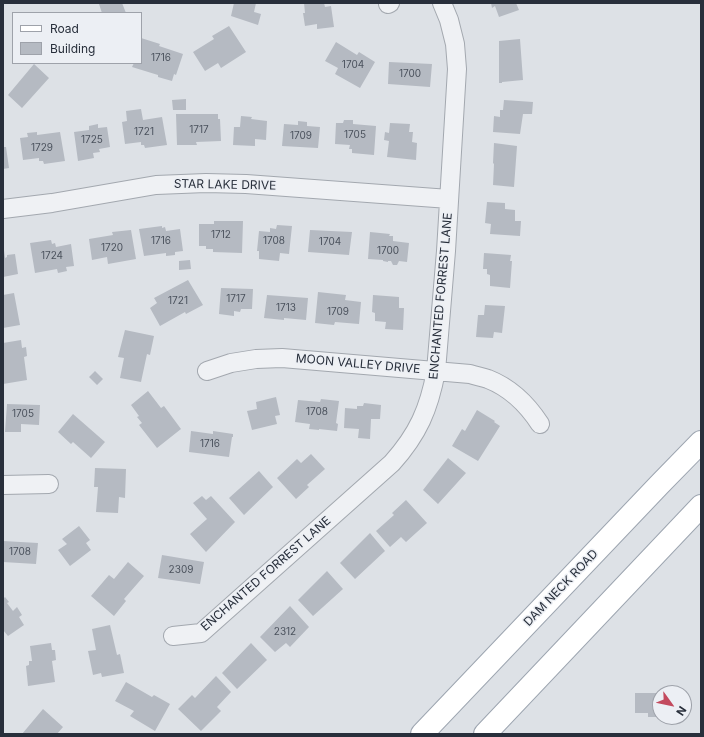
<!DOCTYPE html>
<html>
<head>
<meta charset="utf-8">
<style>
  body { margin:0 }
  #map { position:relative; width:704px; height:737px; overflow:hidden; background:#dde1e6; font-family:Inter,sans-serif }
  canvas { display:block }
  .frame { position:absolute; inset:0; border:4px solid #282f3b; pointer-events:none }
  .legend { position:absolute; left:12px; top:12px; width:130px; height:52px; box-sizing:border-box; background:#eceff4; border:1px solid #9ea2aa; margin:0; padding:5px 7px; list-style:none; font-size:12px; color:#282f3b }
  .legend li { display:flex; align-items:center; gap:8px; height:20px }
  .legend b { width:20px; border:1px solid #9ea2aa }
  .north { position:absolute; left:652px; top:685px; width:40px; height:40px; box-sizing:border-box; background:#eceff4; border:1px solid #9ea2aa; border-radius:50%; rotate:123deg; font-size:11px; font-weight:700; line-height:16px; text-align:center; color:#282f3b }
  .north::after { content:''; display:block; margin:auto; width:14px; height:18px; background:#c34a5e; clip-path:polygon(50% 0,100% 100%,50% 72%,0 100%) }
</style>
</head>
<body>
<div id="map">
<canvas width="704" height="737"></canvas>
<div class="frame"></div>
<ul class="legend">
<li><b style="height:5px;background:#fff"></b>Road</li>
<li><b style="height:11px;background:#b5bac2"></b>Building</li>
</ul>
<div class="north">N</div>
</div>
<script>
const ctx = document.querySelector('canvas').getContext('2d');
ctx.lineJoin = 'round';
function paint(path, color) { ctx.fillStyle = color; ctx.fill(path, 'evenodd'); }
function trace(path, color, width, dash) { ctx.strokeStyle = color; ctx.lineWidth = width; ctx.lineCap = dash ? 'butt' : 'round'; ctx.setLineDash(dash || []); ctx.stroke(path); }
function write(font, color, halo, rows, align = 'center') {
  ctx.font = font + ' Inter,sans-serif'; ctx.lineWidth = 3; ctx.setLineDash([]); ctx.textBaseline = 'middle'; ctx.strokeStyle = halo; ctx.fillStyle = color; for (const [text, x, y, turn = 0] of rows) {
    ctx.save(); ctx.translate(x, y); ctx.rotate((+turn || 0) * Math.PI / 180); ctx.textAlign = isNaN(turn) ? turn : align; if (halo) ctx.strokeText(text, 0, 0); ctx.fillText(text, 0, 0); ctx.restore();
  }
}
paint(new Path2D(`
  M100 3H122L126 13H102L99 4Z
  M234 3H256L254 12 261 14 258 25 231 16Z
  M304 3H324L325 7 331 6 334 27 317 29V24L305 26 303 13H305Z
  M491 3H516L519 10 499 17 495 6 492 8Z
  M229 26 246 52 221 68 218 63 205 71 193 52 214 39 212 36Z
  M141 38 160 44 159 46 183 54 176 75 174 74 172 81 158 77V75L132 67 134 63H141Z
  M520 39 523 80 502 82V83H499V41Z
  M336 42 357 55 359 52 375 62 360 88 335 74 338 68 325 61Z
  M389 62 432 64 430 87 388 84Z
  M34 64 49 78 22 108 8 95Z
  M186 99V110H173L172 100Z
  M504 100 533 102 532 114H523L520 134 493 132 494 116 500 117V110H503Z
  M141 109 143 120 162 117 167 145 145 148 144 145H141V142L125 144 122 122 127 121 126 111Z
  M176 114H218V119H220L221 141 196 142 197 145H177Z
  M241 116 252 117 251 119 267 121 266 140 255 139V146L233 145 234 127H240Z
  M344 120H353V124L376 126 374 155 352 153V149H349L350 145 335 144 336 123H343Z
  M298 121 307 122V126L320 127 318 148 282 146 284 124 298 125Z
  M390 123 410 124 409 132H413L412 142 417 143 416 160 387 157 389 141 384 140 385 132 389 133Z
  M98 124V128L107 127 110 147 99 149 100 152 93 153 94 158 78 161 74 132 89 130V126Z
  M37 132V135L60 132 65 161 44 164 43 161H39V158L23 160 20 138 28 137 27 133Z
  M494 143 517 146 514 187 493 185 494 164 493 163Z
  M3 147H6L9 168 3 169Z
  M487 202 505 203V209L515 210V221H521L520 236 490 234 491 224 485 223Z
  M214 221H243L242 253 213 252V249H206V246H199V224H214Z
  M277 225 292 226 289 254 280 253 279 261 259 259V251H257L259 231 270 232V228L276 229Z
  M162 226V228L165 227 166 231 180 229 183 251 175 252V255L166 256V253L144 256 139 229Z
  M131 230 136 259 108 264 107 257 92 260 89 239 113 235 112 232Z
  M310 230 352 232 349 255 308 252Z
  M370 232 390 234 389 236H393V241L409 243 407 262 399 261 397 265H393L391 261H388V262L383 261V260L368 259Z
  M51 240 52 244 55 243 56 247 71 244 74 266 66 267 67 271 58 273 57 269 35 273 30 243Z
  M4 250 5 258 7 257V255L15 254 18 274 3 277V251Z
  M484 253 511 255 510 261H512L510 288 490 286V275L487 274V269H483Z
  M190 260 191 269 179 270V261Z
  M188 280 203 305 186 314 185 312 160 326 150 308 157 303 154 298Z
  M221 288 253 289 252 309H241L240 312 234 311V316L219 314Z
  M318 292 346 295 345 300 361 302 359 324 335 322 334 325 315 323Z
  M14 293 20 325 3 328V295Z
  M267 295 308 298 306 320 284 318V320L264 318Z
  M373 295 399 297V308H404L403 330 385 329 386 322 375 321V313L372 312Z
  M485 305 505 306 502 333 494 332 493 338 476 337 478 315H484Z
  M125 330 154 336 150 355 147 354 141 382 120 378 124 358 118 357Z
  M21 340 22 348 26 347 27 356 24 357 27 380 3 384V343Z
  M95 371 103 379 97 385 89 377Z
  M148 391 161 408 164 406 181 429 157 448 139 425 142 423 137 417 139 416 131 405Z
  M276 397 280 415 275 416 277 424 252 430 247 411 257 409 256 402Z
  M321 399 339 401 336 423 338 424 337 431 319 429V430L309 429 310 424 295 422 298 400 320 402Z
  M364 403 381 405 380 419H371L370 439 358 438 359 429 344 428 345 408 357 409V406H363Z
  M7 404 40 405 39 425 21 424V432H5Z
  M477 410 495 421 494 422 500 426 478 461 452 446 462 429 465 431Z
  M73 414 105 442 91 458 73 442 71 444 58 432Z
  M191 431 213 434V431L233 434V437H232L229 457 189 452Z
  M311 454 325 469 307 485 309 487 296 499 277 478 297 459 301 463Z
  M448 458 466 473 438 504 423 490Z
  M95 468 126 469 125 498 119 497 118 513 96 512 98 487H94Z
  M259 471 273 487 244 515 229 498Z
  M202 496 206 500 211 496 235 522 206 552 190 534 207 519 193 503Z
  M406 500 427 523 406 542 401 537 390 547 376 531 394 515 392 513Z
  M79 526 90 540 86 543 91 550 70 566 58 550 67 544 62 539Z
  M370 533 385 551 355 579 340 563Z
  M3 541 38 543 36 564 3 562Z
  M162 555 204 562 200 584 158 578Z
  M128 562 144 576 124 599 126 601 114 616 91 596 109 575 114 579Z
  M327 571 343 589 313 616 298 600Z
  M5 597 9 602 7 603 13 611 17 607 22 615 19 617 24 625 8 636 3 630V599Z
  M290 606 309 627 290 647 286 643 275 652 260 637Z
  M110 625 117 655 120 654 124 673 102 677 101 673 93 675 88 651 96 650 92 629Z
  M51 643 52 650H55L56 660 52 661 55 682 28 686 26 666 29 665V661H32L30 646Z
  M251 643 267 660 237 689 222 673Z
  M216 676 231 692 217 707 221 711 201 731 178 709 192 695 195 698Z
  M126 682 152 697 154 695 170 704 155 731 130 716 134 711 115 701Z
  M635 693H660V717H648V713H635Z
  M684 693H688V712H684Z
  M43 709 63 727 57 734H22Z`), '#b5bac2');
const street = new Path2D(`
  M388 4 390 3
  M3 209 52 203 156 185 206 183 246 184 449 199
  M207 371 231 363 256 359 282 358 470 374C476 376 482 377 488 379 511 388 527 404 540 424
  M3 485 49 484
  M173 636 201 633 392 463C418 434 429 409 436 371L446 251 457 69 455 44 449 20 442 3`);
const primary = new Path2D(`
  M422 734 659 485 701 442
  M485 734 701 506`);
trace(street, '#a3a8af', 20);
trace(primary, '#9da5b0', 24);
trace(street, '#eff1f4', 18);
trace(primary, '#fff', 22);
write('10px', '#4b525d', null, [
  ["1716",161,58],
  ["1704",353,65],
  ["1700",410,74],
  ["1717",199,130],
  ["1721",144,132],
  ["1705",355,135],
  ["1709",301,136],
  ["1725",92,140],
  ["1729",42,148],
  ["1712",221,235],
  ["1716",161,241],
  ["1708",274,241],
  ["1704",330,242],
  ["1720",112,248],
  ["1700",388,251],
  ["1724",52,256],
  ["1717",236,299],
  ["1721",178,301],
  ["1713",286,308],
  ["1709",338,312],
  ["1708",317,412],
  ["1705",23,414],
  ["1716",210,444],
  ["1708",20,552],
  ["2309",181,570],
  ["2312",285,632]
]);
write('12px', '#282f3b', '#eceff4', [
  ["STAR LAKE DRIVE",225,185,1],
  ["ENCHANTED FORREST LANE",441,296,-85],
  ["MOON VALLEY DRIVE",358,364,5],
  ["ENCHANTED FORREST LANE",266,574,-41],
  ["DAM NECK ROAD",561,588,-46]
]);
</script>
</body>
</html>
